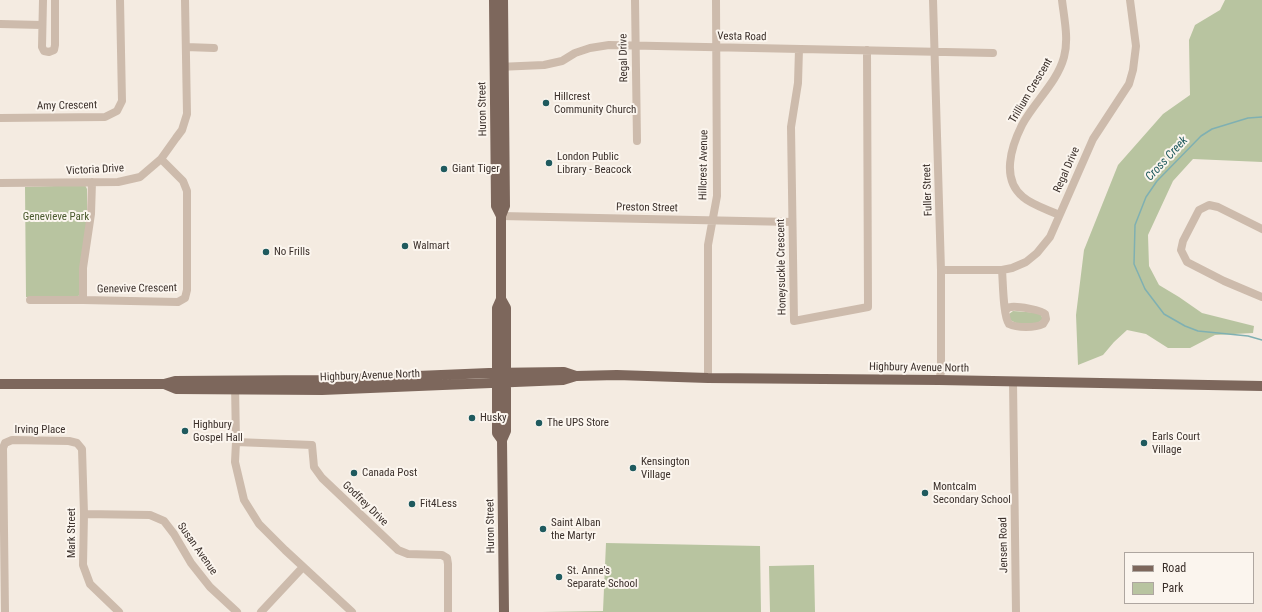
<!DOCTYPE html>
<html>
<head>
<meta charset="utf-8">
<style>
  body { margin:0 }
  #map { position:relative; width:1262px; height:612px; overflow:hidden; background:#f4ebe1; font-family:"Roboto Condensed",sans-serif }
  canvas { display:block }
  .legend { position:absolute; left:1124px; top:552px; width:130px; height:52px; box-sizing:border-box; background:#fbf5ee; border:1px solid #aea6a0; margin:0; padding:5px 7px; list-style:none; font-size:12px; color:#3b302b }
  .legend li { display:flex; align-items:center; gap:8px; height:20px }
  .legend b { width:20px; border:1px solid #aea6a0 }
</style>
</head>
<body>
<div id="map">
<canvas width="1262" height="612"></canvas>
<ul class="legend">
<li><b style="height:5px;background:#7d675c"></b>Road</li>
<li><b style="height:11px;background:#b8c4a0"></b>Park</li>
</ul>
</div>
<script>
const ctx = document.querySelector('canvas').getContext('2d');
ctx.lineJoin = 'round';
function paint(path, color) { ctx.fillStyle = color; ctx.fill(path, 'evenodd'); }
function trace(path, color, width, dash) { ctx.strokeStyle = color; ctx.lineWidth = width; ctx.lineCap = dash ? 'butt' : 'round'; ctx.setLineDash(dash || []); ctx.stroke(path); }
function write(font, color, halo, rows, align = 'center') {
  ctx.font = font + ' "Roboto Condensed",sans-serif'; ctx.lineWidth = 4; ctx.setLineDash([]); ctx.textBaseline = 'middle'; ctx.strokeStyle = halo; ctx.fillStyle = color; for (const [text, x, y, turn = 0] of rows) {
    ctx.save(); ctx.translate(x, y); ctx.rotate((+turn || 0) * Math.PI / 180); ctx.textAlign = isNaN(turn) ? turn : align; if (halo) ctx.strokeText(text, 0, 0); ctx.fillText(text, 0, 0); ctx.restore();
  }
}
paint(new Path2D(`
  M1225 0H1262V162L1193 159 1173 181 1148 235 1149 266 1159 285 1179 297 1202 313 1254 326 1253 333 1215 335 1190 348H1168L1146 334 1127 330 1114 342 1103 355 1078 365 1076 315 1084 250 1118 165 1163 114 1190 95 1189 40 1195 25 1220 10Z
  M85 185 87 189V218L80 294 77 298 26 297 25 187Z
  M1013 311 1040 313 1043 319 1038 323H1016L1010 320 1009 314Z
  M606 543 760 546 761 612H542L603 611Z
  M814 565 815 612H770L769 566Z`), '#b8c4a0');
trace(new Path2D(`
  M1262 117 1248 118 1212 129 1201 136 1157 181 1146 197 1135 225 1134 264 1145 289 1164 314 1185 326 1198 331 1248 336 1262 340`), '#7fb0b2', 1.5);
trace(new Path2D(`
  M43 0 42 47 44 51 49 52 54 50 55 45V0
  M635 0 637 141
  M933 0 941 270V372L939 380
  M0 24 42 25
  M186 47 214 48
  M799 49 798 83 791 127 794 321 868 307 867 50
  M498 67 544 65 562 61 575 53 590 48 609 45 993 53
  M0 118 105 117 117 111 122 101 120 0
  M92 182 91 214 83 268V300L178 302 185 298 187 290V191L183 181 161 159
  M0 183 118 182 140 177 161 159 176 138 182 130 187 114 185 0
  M1059 215C1049 210 1032 205 1023 197 1001 179 1011 147 1022 125 1034 102 1057 83 1064 57 1069 39 1064 18 1062 0
  M501 216 792 222
  M1262 229 1218 207 1209 205 1199 210 1183 241 1181 250 1187 262 1224 281 1262 297
  M941 270H1002L1012 268 1026 262 1037 253 1050 237 1093 139 1129 84 1133 70 1136 46 1130 0
  M1002 270C1003 281 1003 316 1009 324 1017 328 1035 328 1043 324L1046 319 1045 314C1042 310 1017 306 1011 307 1008 307 1008 308 1006 310
  M30 300H83
  M708 378V245L717 196 716 0
  M1013 382 1016 612
  M235 384 236 442 235 462 244 500 259 524 285 550 352 612
  M236 442 312 445 314 467 322 478 398 550 408 554 442 555 447 558 448 564V612
  M84 514 150 515 164 521 174 534 191 563 210 587 237 612
  M5 612 3 448 5 443 12 440 69 441 77 443 82 449 84 514 83 565 90 584 119 612
  M261 612 303 567`), '#cdbbac', 8);
trace(new Path2D(`
  M494 0 496 206 501 216
  M503 0 505 206 501 216V299L506 308V431L502 440 504 612
  M501 299 497 308V433L502 440
  M0 384H164L175 381 322 380 489 373 564 372 576 376
  M164 384 176 389 322 390 563 380 576 376 617 375 708 378 939 380 1262 386`), '#7d675c', 10);
for (const [x, y, r, color] of [
  [546,103,4,"#1f5a5e"],
  [549,163,4,"#1f5a5e"],
  [444,169,4,"#1f5a5e"],
  [405,246,4,"#1f5a5e"],
  [266,252,4,"#1f5a5e"],
  [472,418,4,"#1f5a5e"],
  [539,423,4,"#1f5a5e"],
  [185,431,4,"#1f5a5e"],
  [1144,443,4,"#1f5a5e"],
  [633,468,4,"#1f5a5e"],
  [354,473,4,"#1f5a5e"],
  [925,493,4,"#1f5a5e"],
  [412,504,4,"#1f5a5e"],
  [543,529,4,"#1f5a5e"],
  [559,577,4,"#1f5a5e"]
]) { const dot = new Path2D(); dot.arc(x, y, r, 0, 2 * Math.PI); ctx.fillStyle = color; ctx.fill(dot); trace(dot, '#fbf5ee', 1.5); }
write('11px', '#3b302b', '#fbf5ee', [
  ["Vesta Road",742,37,1],
  ["Regal Drive",624,58,-91],
  ["Trillium Crescent",1031,91,-59],
  ["Amy Crescent",67,106,-1],
  ["Huron Street",483,109,-91],
  ["Hillcrest Avenue",704,165,-89],
  ["Victoria Drive",95,170,-3],
  ["Regal Drive",1067,170,-66],
  ["Fuller Street",928,190,-92],
  ["Preston Street",647,208,1],
  ["Honeysuckle Crescent",782,267,-91],
  ["Genevive Crescent",137,289,-1],
  ["Highbury Avenue North",919,368,1],
  ["Highbury Avenue North",370,376,-2],
  ["Irving Place",40,430],
  ["Godfrey Drive",365,504,44],
  ["Huron Street",491,526,-91],
  ["Mark Street",72,533,-90],
  ["Jensen Road",1004,545,-91],
  ["Susan Avenue",197,549,55]
]);
write('11px', '#3b302b', '#fbf5ee', [
  ["Hillcrest",554,97],
  ["Community Church",554,110],
  ["London Public",557,157],
  ["Library - Beacock",557,170],
  ["Giant Tiger",452,169],
  ["Walmart",413,246],
  ["No Frills",274,252],
  ["Husky",480,418],
  ["The UPS Store",547,423],
  ["Highbury",193,425],
  ["Gospel Hall",193,438],
  ["Earls Court",1152,437],
  ["Village",1152,450],
  ["Kensington",641,462],
  ["Village",641,475],
  ["Canada Post",362,473],
  ["Montcalm",933,487],
  ["Secondary School",933,500],
  ["Fit4Less",420,504],
  ["Saint Alban",551,523],
  ["the Martyr",551,536],
  ["St. Anne's",567,571],
  ["Separate School",567,584]
], 'left');
write('11px', '#4a5a2e', '#fbf5ee', [
  ["Genevieve Park",56,217]
]);
write('italic 12px', '#1f5a5e', '#fbf5ee', [
  ["Cross Creek",1167,159,-47]
]);
</script>
</body>
</html>
